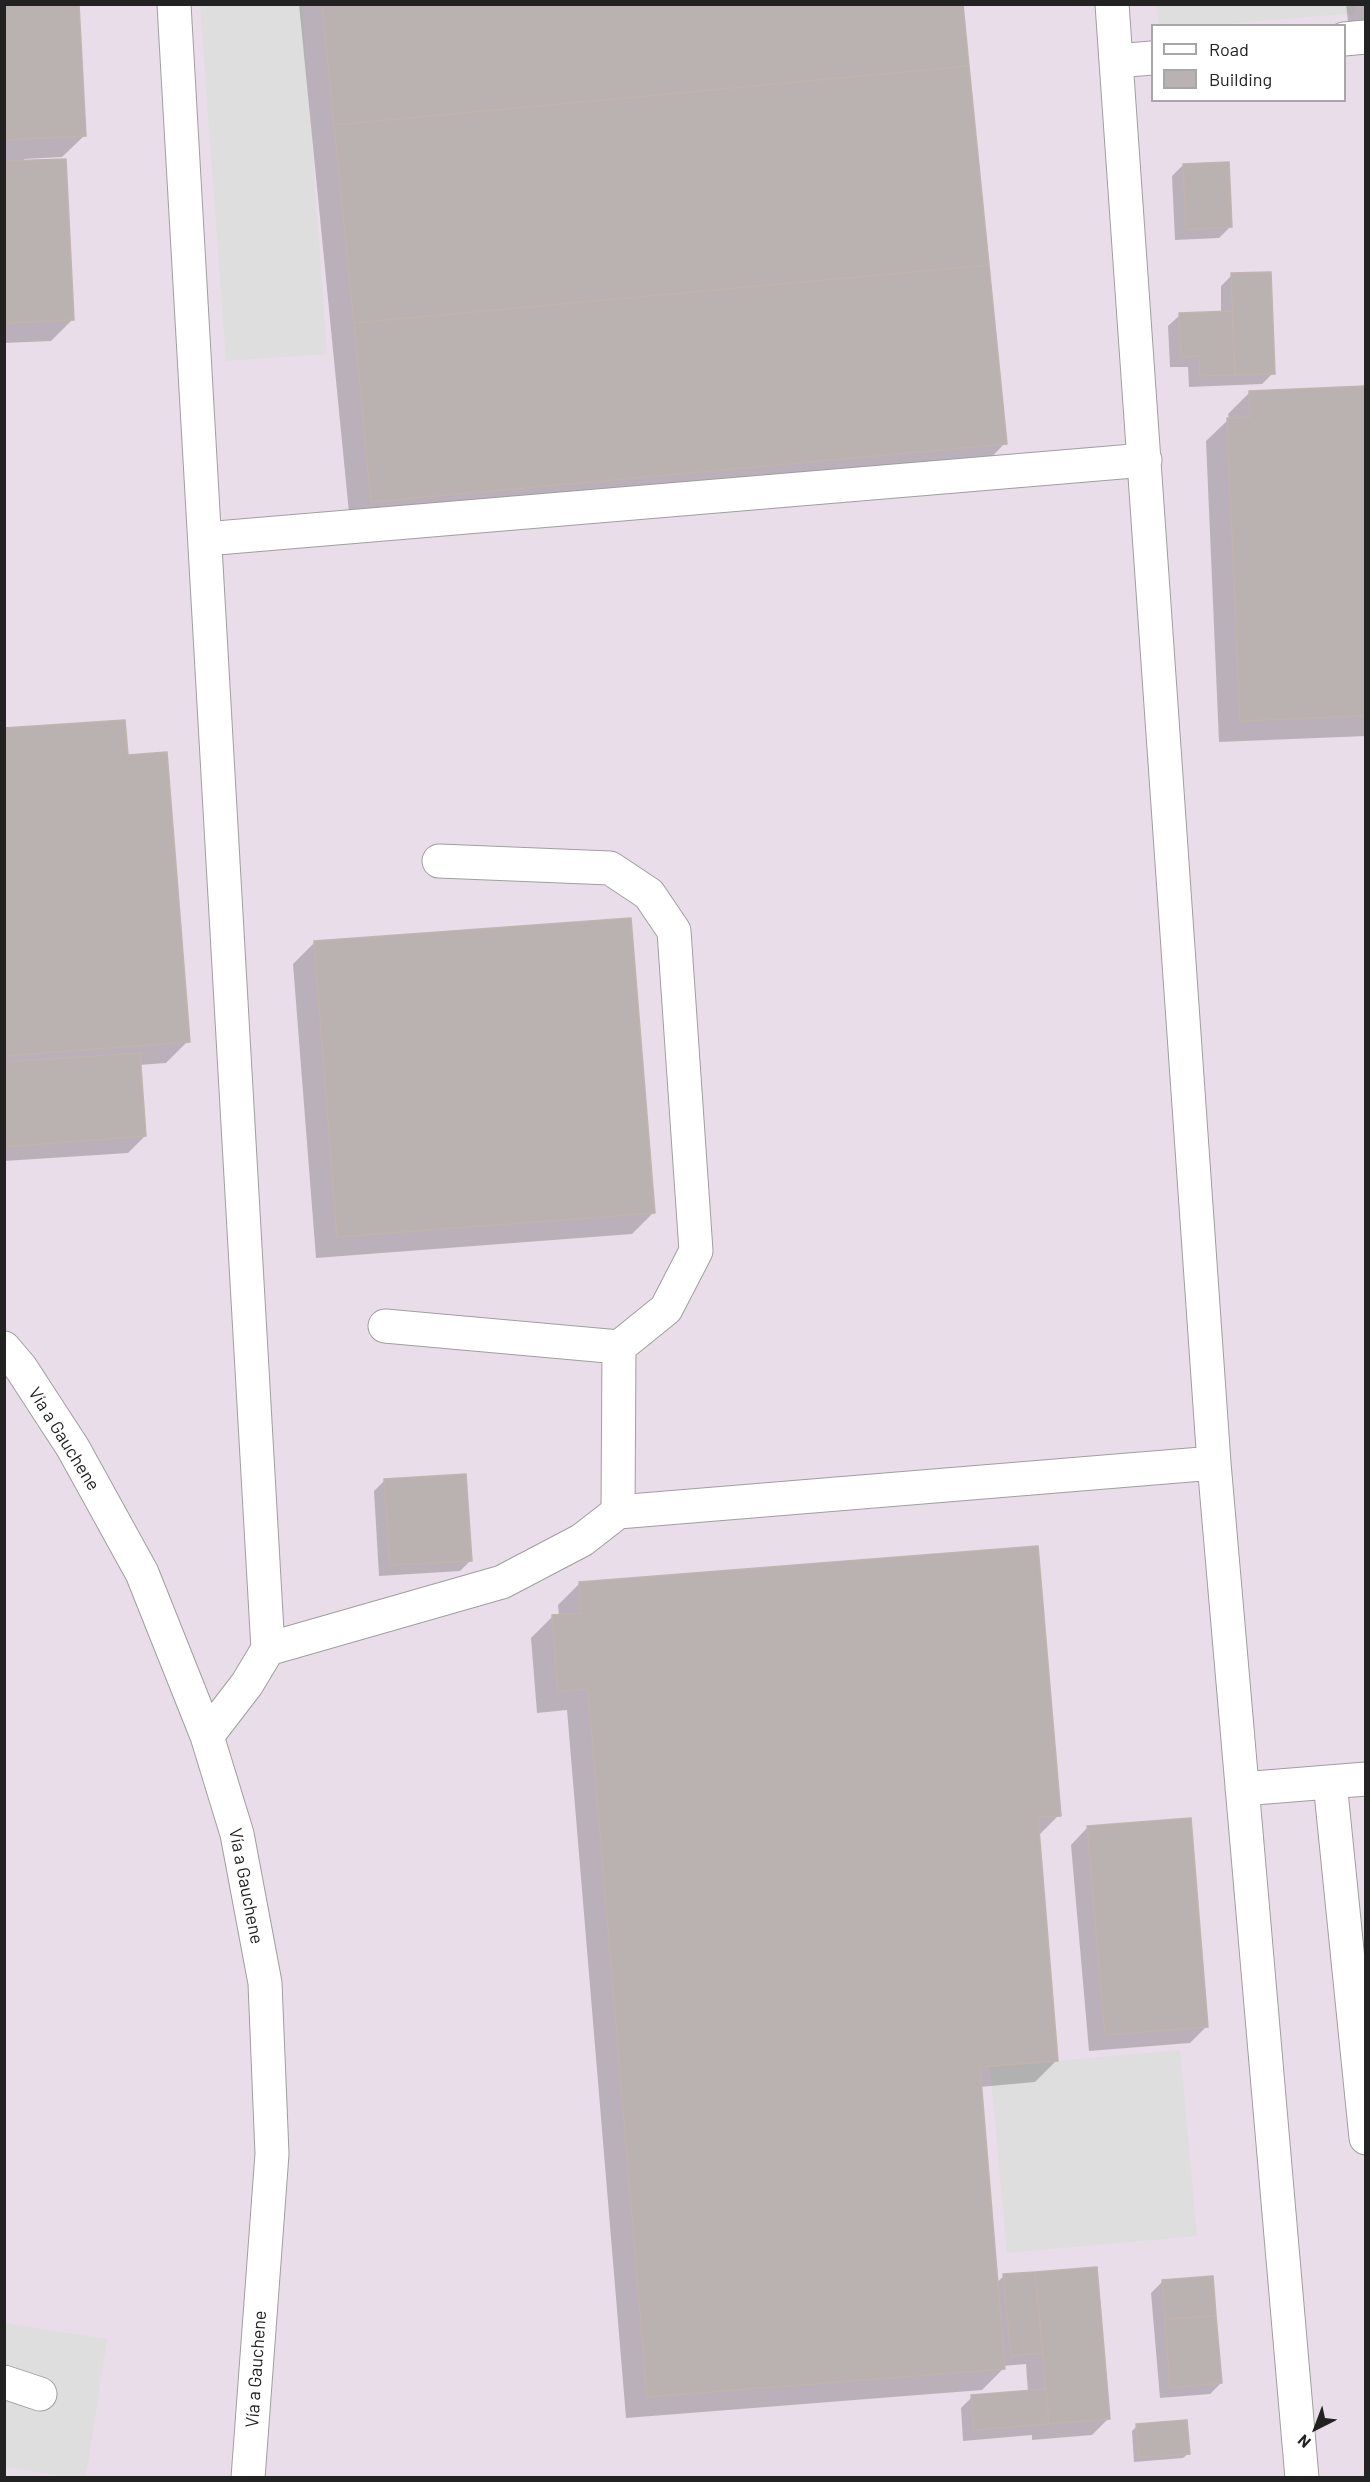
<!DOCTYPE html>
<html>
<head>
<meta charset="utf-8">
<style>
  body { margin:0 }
  #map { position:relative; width:1370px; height:2482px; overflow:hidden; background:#f1edea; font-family:Barlow,sans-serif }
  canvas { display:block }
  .frame { position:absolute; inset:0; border:6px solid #222; pointer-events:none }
  .legend { position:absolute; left:1151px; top:24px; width:195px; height:78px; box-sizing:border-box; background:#fff; border:2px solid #a7a7a7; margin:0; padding:8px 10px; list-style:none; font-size:18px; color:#222 }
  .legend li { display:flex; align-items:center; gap:12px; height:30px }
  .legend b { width:30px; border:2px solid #a7a7a7 }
  .north { position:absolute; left:1286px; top:2398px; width:60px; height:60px; -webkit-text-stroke:4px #fff; paint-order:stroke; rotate:222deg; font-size:16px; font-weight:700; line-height:24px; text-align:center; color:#222 }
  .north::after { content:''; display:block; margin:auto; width:21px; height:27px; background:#222; clip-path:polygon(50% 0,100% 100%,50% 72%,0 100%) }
</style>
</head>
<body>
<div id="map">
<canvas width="1370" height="2482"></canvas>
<div class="frame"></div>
<ul class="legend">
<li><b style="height:8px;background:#fff"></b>Road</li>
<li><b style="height:16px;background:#bab2b0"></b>Building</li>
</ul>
<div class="north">N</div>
</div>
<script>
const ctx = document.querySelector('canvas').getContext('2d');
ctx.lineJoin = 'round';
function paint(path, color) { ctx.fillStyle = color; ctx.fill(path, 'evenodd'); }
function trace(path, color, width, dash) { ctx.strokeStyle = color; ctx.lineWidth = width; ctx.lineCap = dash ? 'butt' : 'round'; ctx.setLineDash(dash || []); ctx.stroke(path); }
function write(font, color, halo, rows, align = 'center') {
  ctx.font = font + ' Barlow,sans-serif'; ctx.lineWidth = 4.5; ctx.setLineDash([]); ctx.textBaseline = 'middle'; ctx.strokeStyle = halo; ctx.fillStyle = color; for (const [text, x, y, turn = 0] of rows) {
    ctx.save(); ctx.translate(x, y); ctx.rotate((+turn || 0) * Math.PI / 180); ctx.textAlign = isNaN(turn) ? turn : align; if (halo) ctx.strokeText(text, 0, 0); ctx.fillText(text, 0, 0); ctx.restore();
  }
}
paint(new Path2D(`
  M5 5H1365V2477H5ZM1152 26H1344V100H1152Z`), '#e9dde9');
paint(new Path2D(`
  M200 5H302L327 354 226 361Z
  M1354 5 1355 13 1213 25 1159 26 1157 5Z
  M1180 2050 1197 2236 1007 2253 990 2067Z
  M4 2323 107 2339 86 2477H69L5 2467Z`), '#dedede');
paint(new Path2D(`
  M4 4 84 136 62 157 24 159 72 320 51 341 4 343Z
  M299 4H962L1005 443 984 465 350 523Z
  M1346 4H1366V29L1349 30Z
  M1183 165 1230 227 1219 238 1175 240 1172 176Z
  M1232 275 1273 373 1262 384 1189 387 1188 367H1170L1168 326 1180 315 1221 313V286Z
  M1366 387V736L1219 742 1206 441 1229 419 1228 414 1250 392Z
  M4 730 126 756 188 1041 166 1063 139 1065 145 1136 128 1153 4 1161Z
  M314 943 653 1213 632 1234 316 1258 293 964Z
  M385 1480 471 1560 460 1571 379 1576 374 1491Z
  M579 1584 1059 1815 1038 1836 1056 2061 1035 2082 980 2087 996 2283 1004 2276 1108 2419 1092 2435 1032 2440V2435L963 2441 961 2408 972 2397 1028 2392 1026 2364 1003 2366V2369L982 2390 626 2418 567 1710 537 1713 531 1638 553 1616H559L558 1605Z
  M1087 1828 1207 2026 1190 2043 1089 2051 1071 1845Z
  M1162 2282 1221 2383 1210 2394 1160 2398 1151 2293Z
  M1137 2426 1189 2453 1183 2458 1134 2462 1132 2431Z`), '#0003');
const building = new Path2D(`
  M4 4H79L86 136 4 140Z
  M322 4H963L969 66 334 125Z
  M969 66 989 265 354 323 334 125Z
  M66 159 74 320 4 323V161Z
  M1229 162 1232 227 1186 230 1183 164Z
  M989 265 1007 444 371 502 354 323Z
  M1271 272 1275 374 1235 375 1231 273Z
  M1232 311 1235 375 1200 376 1199 356 1181 357 1179 313Z
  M1366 386V716L1240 721 1227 418 1250 417 1249 391Z
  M125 720 128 755 167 752 190 1042 4 1056V728Z
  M631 918 655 1213 337 1237 314 941Z
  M140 1053 146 1136 4 1147V1062Z
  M466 1474 472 1561 390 1565 384 1479Z
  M1038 1546 1061 1816 1038 1817 1058 2061 980 2067 1005 2369 647 2397 588 1689 558 1692 552 1615 581 1613 579 1582Z
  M1191 1818 1208 2027 1105 2035 1087 1826Z
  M1097 2267 1110 2419 1049 2424 1035 2272Z
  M1035 2272 1043 2353 1011 2356 1003 2274Z
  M1213 2276 1216 2316 1165 2319 1162 2280Z
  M1216 2316 1222 2383 1170 2388 1165 2319Z
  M1046 2389 1049 2424 974 2430 971 2395Z
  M1187 2420 1190 2454 1139 2458 1136 2424Z`);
paint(building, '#bab2b0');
trace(building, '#c1b3ae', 1.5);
const minor = new Path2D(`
  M174 4 268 1649 247 1684 207 1736
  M1112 4 1214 1463 1302 2478
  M1344 39 1366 37
  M1116 61 1152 58
  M205 539 1145 460
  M439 861 610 868 649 894 674 931 696 1251 666 1309 619 1347 618 1512
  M385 1326 619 1347
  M4 1348 21 1368 73 1448 142 1573 207 1736 237 1834 265 1983 272 2154 248 2478
  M268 1649 502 1582 582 1540 618 1512 1214 1463
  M1330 1782 1366 2138
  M1242 1789 1366 1779
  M4 2382 40 2394`);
trace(minor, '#9f9f9f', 35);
trace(minor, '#fff', 33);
write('18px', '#222', '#fff', [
  ["Vía a Gauchene",64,1439,58],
  ["Vía a Gauchene",246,1886,79],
  ["Vía a Gauchene",256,2369,-86]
]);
</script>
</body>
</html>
